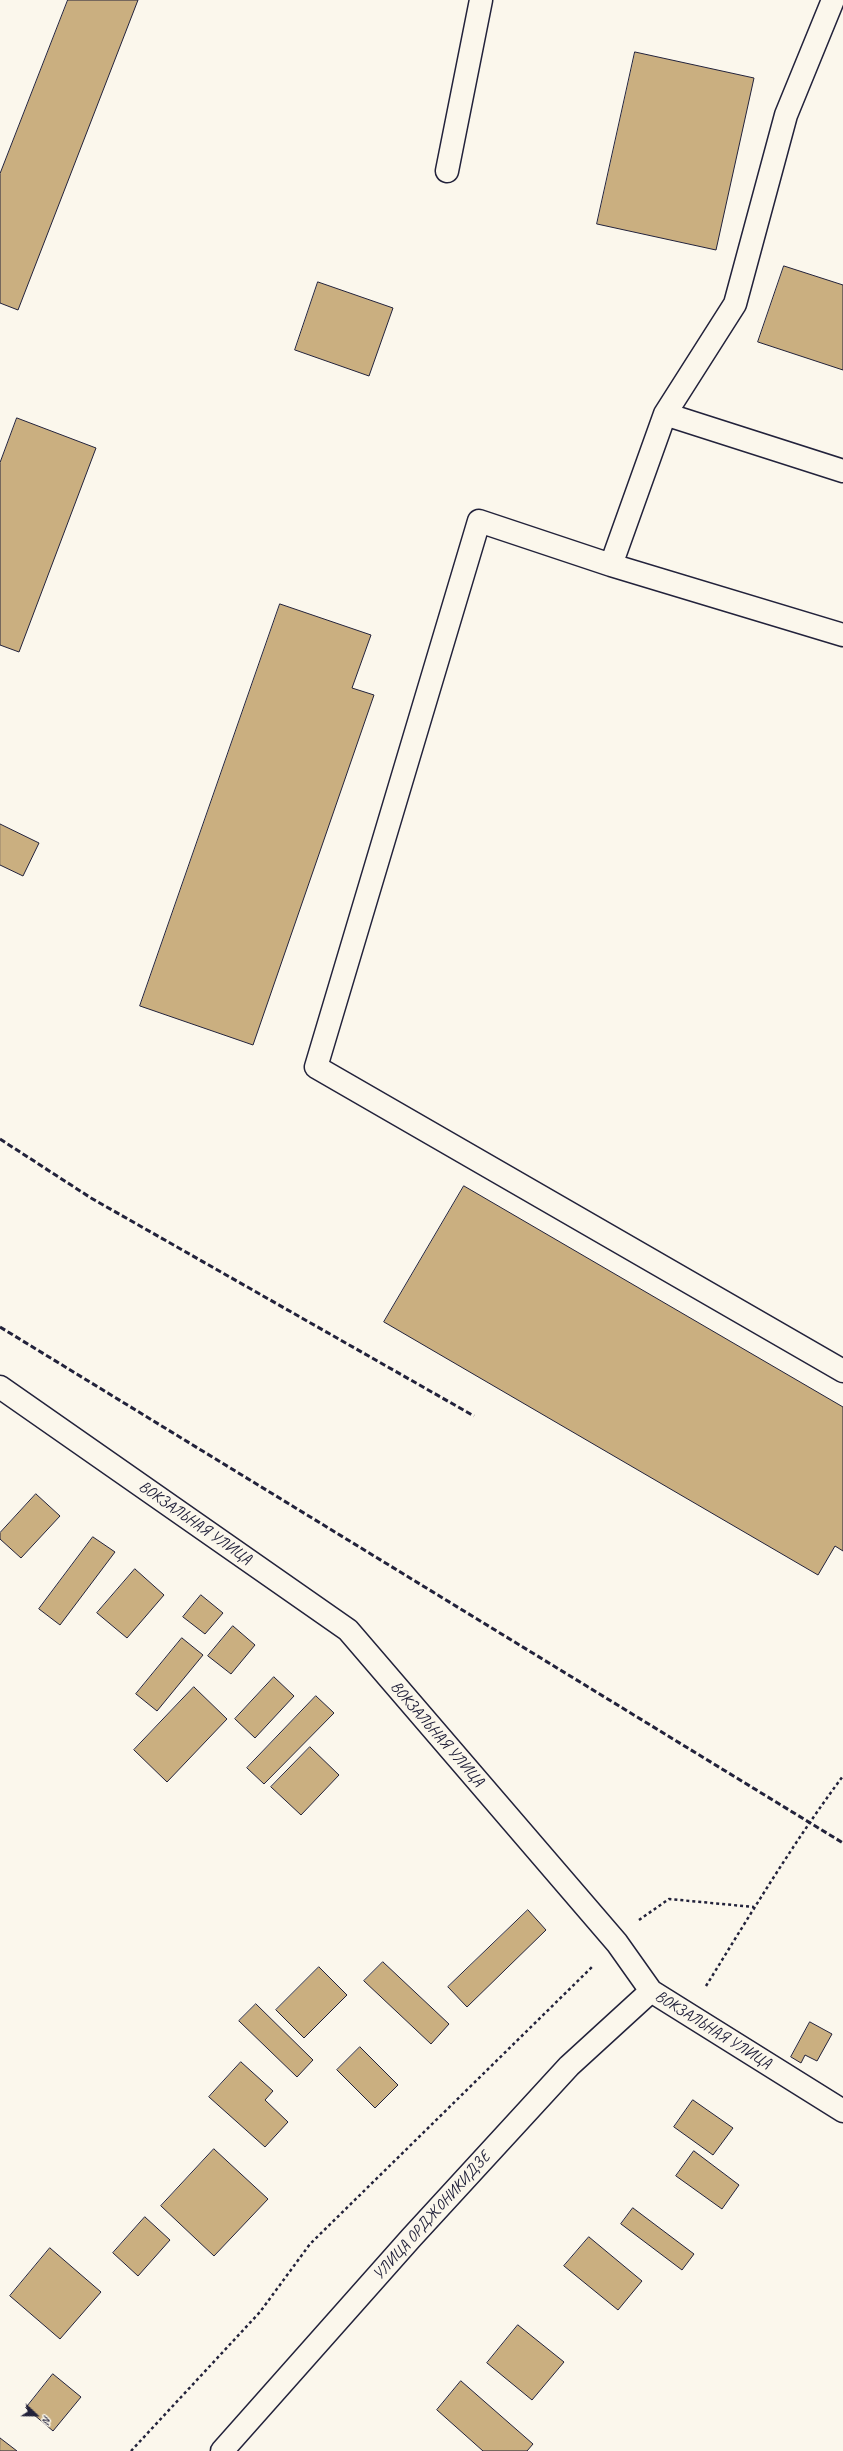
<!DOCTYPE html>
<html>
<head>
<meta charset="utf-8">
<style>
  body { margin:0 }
  #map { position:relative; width:843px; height:2451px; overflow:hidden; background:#fbf7ec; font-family:Caveat,sans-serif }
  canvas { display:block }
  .north { position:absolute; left:16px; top:2395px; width:40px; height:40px; -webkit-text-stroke:3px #fbf7ec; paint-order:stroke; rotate:112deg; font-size:11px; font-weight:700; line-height:16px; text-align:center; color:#22223b }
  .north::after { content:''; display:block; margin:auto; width:14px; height:18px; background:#22223b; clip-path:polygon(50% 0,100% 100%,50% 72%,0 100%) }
</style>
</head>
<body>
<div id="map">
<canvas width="843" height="2451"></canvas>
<div class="north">N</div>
</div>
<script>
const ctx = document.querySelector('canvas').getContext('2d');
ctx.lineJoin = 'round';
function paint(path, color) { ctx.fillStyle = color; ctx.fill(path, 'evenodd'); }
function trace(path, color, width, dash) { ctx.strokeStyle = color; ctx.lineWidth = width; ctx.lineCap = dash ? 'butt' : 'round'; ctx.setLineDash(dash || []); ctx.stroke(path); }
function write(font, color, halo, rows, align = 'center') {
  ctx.font = font + ' Caveat,sans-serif'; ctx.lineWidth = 3; ctx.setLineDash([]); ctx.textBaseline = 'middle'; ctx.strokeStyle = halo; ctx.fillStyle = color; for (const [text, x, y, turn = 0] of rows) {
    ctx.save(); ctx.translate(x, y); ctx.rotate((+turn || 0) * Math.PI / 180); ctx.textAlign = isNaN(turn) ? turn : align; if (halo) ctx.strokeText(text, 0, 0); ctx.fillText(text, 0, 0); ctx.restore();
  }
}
const building = new Path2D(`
  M68 0H138L18 310 0 303V174Z
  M635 52 754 78 716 250 597 224Z
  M784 266 843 285V370L758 342Z
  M318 282 393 308 369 376 295 350Z
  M17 418 96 448 19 652 0 645V463Z
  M280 604 371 635 352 688 374 695 253 1045 140 1006Z
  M0 824 39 843 23 876 0 865Z
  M464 1186 843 1407V1551L835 1546 818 1575 384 1322Z
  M36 1494 60 1516 21 1558 0 1539V1533Z
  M93 1537 115 1552 60 1625 39 1609Z
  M135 1569 164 1595 127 1638 97 1613Z
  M201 1595 223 1613 205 1634 183 1617Z
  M233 1626 255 1645 231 1674 208 1656Z
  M182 1638 203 1655 157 1711 136 1694Z
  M274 1677 294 1696 255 1738 235 1719Z
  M194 1687 227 1719 167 1782 134 1750Z
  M316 1696 334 1713 264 1784 247 1768Z
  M310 1747 339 1775 301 1815 271 1787Z
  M528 1910 546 1930 467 2007 448 1987Z
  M383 1962 449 2024 431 2044 364 1981Z
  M319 1967 347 1995 304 2038 276 2010Z
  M256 2004 313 2060 297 2077 239 2021Z
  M810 2022 832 2034 817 2061 805 2055 801 2063 791 2057Z
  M360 2047 398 2085 375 2108 337 2070Z
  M241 2062 273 2091 265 2100 288 2122 265 2147 209 2097Z
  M693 2100 733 2128 713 2155 674 2127Z
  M214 2149 268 2199 214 2256 161 2206Z
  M694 2151 739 2185 722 2209 676 2176Z
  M633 2208 694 2254 682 2270 621 2224Z
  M145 2217 170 2240 138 2276 113 2253Z
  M589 2237 642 2281 618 2310 564 2266Z
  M50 2248 101 2292 60 2339 10 2296Z
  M518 2325 564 2362 532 2400 487 2363Z
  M53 2374 81 2397 53 2431 26 2408Z
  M461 2381 533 2444 527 2451H483L437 2410Z
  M0 2438 17 2451H0Z`);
paint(building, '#caaf80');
trace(building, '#22223b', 1);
const service = new Path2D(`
  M447 171 481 0
  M665 414 843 471
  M611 565 665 414 735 304 786 115 833 0
  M843 635 611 565 479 521 316 1067 843 1371`);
const minor = new Path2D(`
  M0 1387 348 1630 617 1943 651 1991 843 2111
  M222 2451 411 2238 569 2066 651 1991`);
trace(service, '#22223b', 25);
trace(minor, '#22223b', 25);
trace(new Path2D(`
  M639 1920 669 1899 754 1907
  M706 1986C750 1915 793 1843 843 1776
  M131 2451 260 2312 310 2244 593 1966`), '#22223b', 2.5, [3, 3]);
trace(service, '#fbf7ec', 22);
trace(minor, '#fbf7ec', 22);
trace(new Path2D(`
  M0 1139 91 1198 474 1416
  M0 1327 843 1843`), '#22223b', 3, [6, 3]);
write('16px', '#22223b', '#fbf7ec', [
  ["ВОКЗАЛЬНАЯ УЛИЦА",195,1523,35],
  ["ВОКЗАЛЬНАЯ УЛИЦА",437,1734,49],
  ["ВОКЗАЛЬНАЯ УЛИЦА",713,2030,32],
  ["УЛИЦА ОРДЖОНИКИДЗЕ",432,2216,-48]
]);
</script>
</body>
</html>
